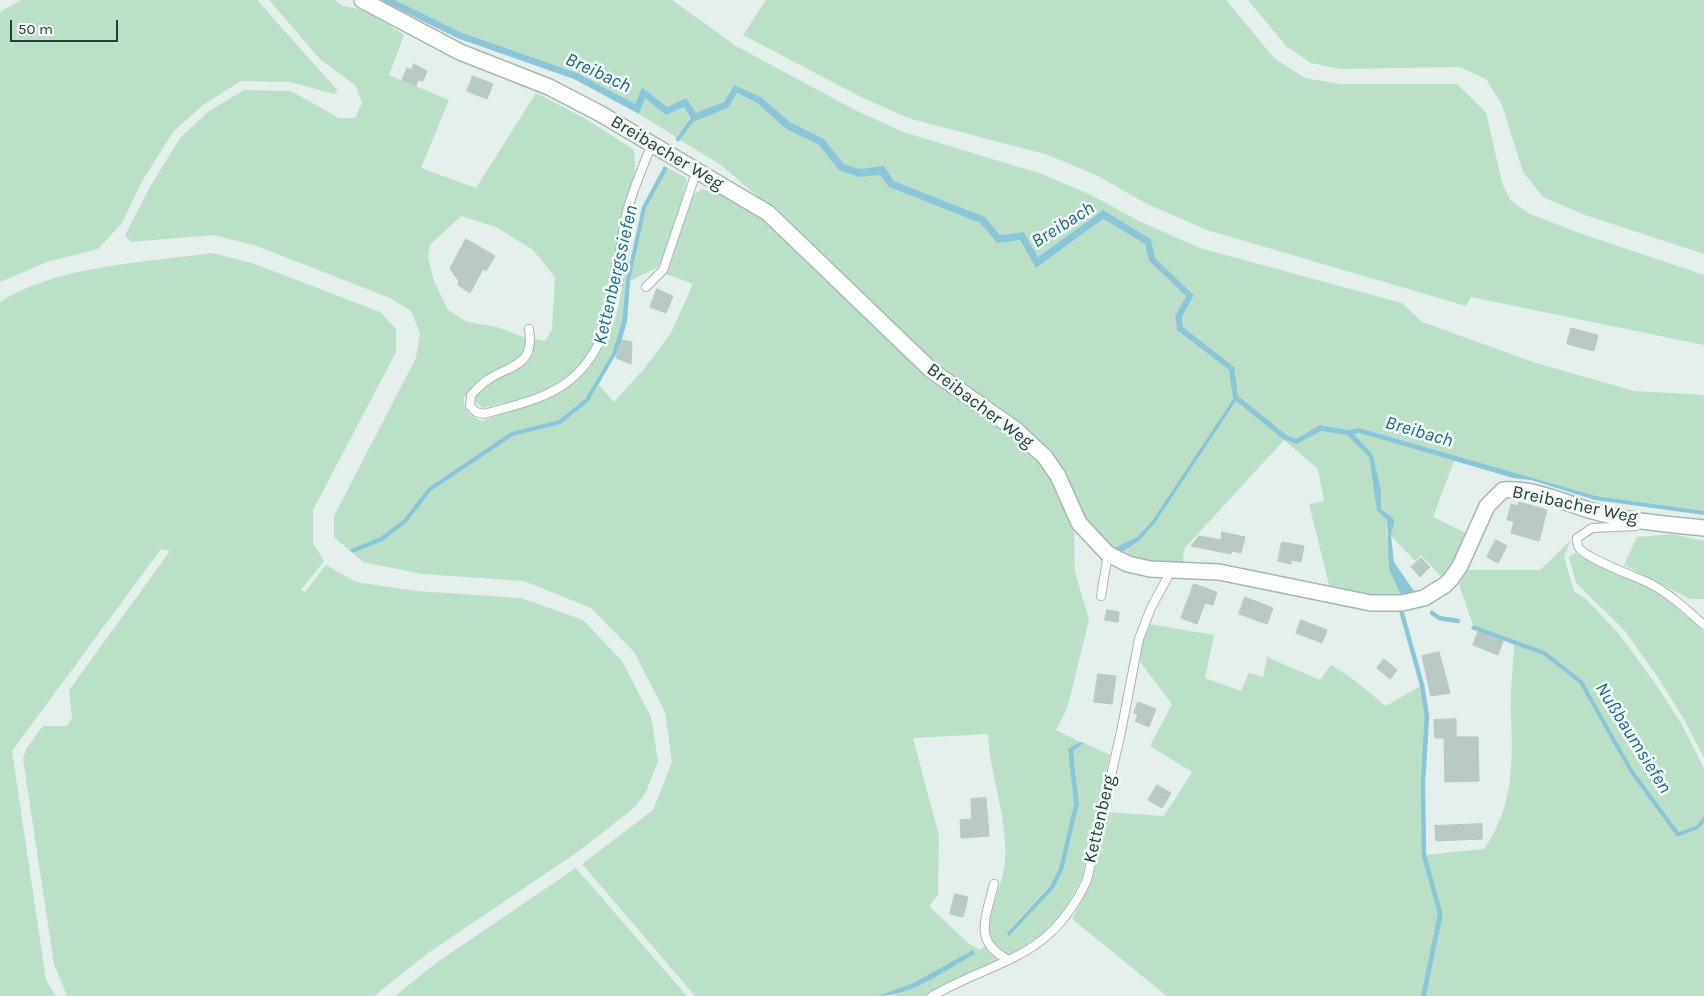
<!DOCTYPE html>
<html>
<head>
<meta charset="utf-8">
<style>
  body { margin:0 }
  #map { position:relative; width:1704px; height:996px; overflow:hidden; background:#e4eeea; font-family:Karla,sans-serif }
  canvas { display:block }
  .scale { position:absolute; left:10px; top:20px; width:108px; height:22px; box-sizing:border-box; border:2px solid #22413a; border-top:0; padding-left:6px; font-size:15px; line-height:18px; white-space:nowrap; color:#22413a; -webkit-text-stroke:4px #f5faf8; paint-order:stroke }
</style>
</head>
<body>
<div id="map">
<canvas width="1704" height="996"></canvas>
<div class="scale">50 m</div>
</div>
<script>
const ctx = document.querySelector('canvas').getContext('2d');
ctx.lineJoin = 'round';
function paint(path, color) { ctx.fillStyle = color; ctx.fill(path, 'evenodd'); }
function trace(path, color, width, dash) { ctx.strokeStyle = color; ctx.lineWidth = width; ctx.lineCap = dash ? 'butt' : 'round'; ctx.setLineDash(dash || []); ctx.stroke(path); }
function write(font, color, halo, rows, align = 'center') {
  ctx.font = font + ' Karla,sans-serif'; ctx.lineWidth = 5; ctx.setLineDash([]); ctx.textBaseline = 'middle'; ctx.strokeStyle = halo; ctx.fillStyle = color; for (const [text, x, y, turn = 0] of rows) {
    ctx.save(); ctx.translate(x, y); ctx.rotate((+turn || 0) * Math.PI / 180); ctx.textAlign = isNaN(turn) ? turn : align; if (halo) ctx.strokeText(text, 0, 0); ctx.fillText(text, 0, 0); ctx.restore();
  }
}
paint(new Path2D(`
  M21 0H257L338 91 334 94 290 82 241 81 203 105 173 132 141 183 122 223 98 249 47 262 0 282V12Z
  M269 0H334L343 6 368 11 404 35 389 75 449 100 421 168 476 188 536 93 584 118 633 149C640 173 626 198 622 222 614 278 612 344 562 380 540 396 509 401 483 408L475 402V396C480 391 486 384 492 380 516 367 528 370 533 339L545 341 552 330 555 277 533 250 496 227 461 216 430 245 428 257 434 281 448 310 467 322 497 327 526 338C527 365 505 365 487 375 478 381 470 389 464 397 462 410 470 416 482 421 548 398 594 388 617 312 622 295 622 276 625 259L630 261 626 280 622 321 612 354 585 399 559 420 511 432 428 488 404 519 380 537 349 550 334 537V516L416 358 420 333 411 311 390 298 257 246 213 235 131 242 125 235 150 187 180 138 209 111 244 90 291 91 339 118H355L362 103 356 86 320 59Z
  M395 0H672L736 46 855 110 903 132 1042 174 1089 194 1139 221 1200 248 1402 303 1422 322 1536 363 1634 391 1704 395V511L1596 496 1359 428 1348 430 1320 425 1296 439 1288 436 1237 396 1233 367 1183 327 1182 317 1194 295 1155 258 1151 239 1103 210 1038 257 1024 232 1000 235 985 217 894 181 884 167 860 169 844 164 824 139 790 122 761 97 734 85 724 102 695 114 686 98 667 107 642 87 635 104 577 73 460 32Z
  M766 0H1226L1274 58 1305 78 1340 84H1457L1486 112 1502 183 1511 201 1530 214 1579 233 1704 275V345L1471 297 1466 306 1207 230 1147 204 1098 176 1048 155 908 118 861 97 743 35Z
  M1248 0H1704V254L1585 215 1543 197 1523 172 1502 105 1486 79 1460 67 1341 69 1311 63 1287 47Z
  M736 93 757 103 786 129 819 145 840 170 859 177 880 174 889 187 980 223 997 243 1020 240 1036 268 1103 219 1145 244 1149 261 1186 296 1175 316 1177 330 1229 370 1233 399 1152 521 1137 537 1112 549 1084 520 1063 474 909 341 765 203 721 165 680 140 693 122 728 108Z
  M645 97 666 115 684 107 690 118 676 137 639 114Z
  M668 168 685 177 687 181 664 259 658 267 630 281 646 208Z
  M702 189 733 198 757 213 1013 433 1042 462 1053 477 1074 527 1075 572 1089 620 1067 709 1056 730 1080 742 1069 749 1074 804 1059 868 1050 885 1007 932 1054 888 1079 804 1073 751 1084 743 1110 755 1082 878 1063 913 1046 932 1000 961 926 996H891L914 987 973 951 913 983 878 996H695L582 864 653 810 672 762 665 712 634 652 591 608 524 581 422 574 363 562 353 553 383 541 407 522 431 491 513 436 561 424 589 401 599 385 614 402 644 369 671 333 693 284 666 274 688 203 694 194ZM988 734C990 777 1008 817 1005 861 1003 888 983 918 991 943L980 950 969 944 929 906 938 895 939 836 913 738Z
  M212 253 252 263 380 312 396 329V352L313 510V543L324 561 301 590 305 592 326 565 356 582 416 591 521 598 583 620 622 661 651 717 658 761 646 792 634 808 579 851 428 953 374 996H67L54 964 23 759 26 749 43 726H67L72 718 69 690 170 551 161 549 12 751 46 980 56 996H0V302C55 266 147 262 212 253Z
  M1236 401 1284 440 1297 444 1321 431 1348 435 1369 457 1377 511 1387 520 1386 532 1402 597H1373L1330 589 1309 504 1324 501 1318 469 1284 440 1184 549 1183 562 1140 561 1119 554 1139 541 1155 523Z
  M1359 433 1454 461 1433 517 1470 535 1444 580 1421 555 1415 561 1391 536C1392 518 1397 521 1381 509V490L1373 455 1353 434Z
  M1672 534 1704 541V599H1690L1624 565 1637 537Z
  M1571 540 1564 557 1574 591 1587 600 1619 634 1655 683 1681 723 1704 768V816L1696 826 1679 832 1633 770 1583 681 1545 651 1473 625 1459 584 1467 570H1540Z
  M1575 553C1608 567 1640 581 1668 601 1681 610 1692 622 1704 632V758L1685 721 1659 679 1625 631 1576 583 1569 557Z
  M1149 624 1214 635 1205 678 1241 691 1249 673 1263 677 1267 657 1320 680 1331 665 1349 676 1386 706 1422 685 1427 716 1423 782 1424 855 1484 849C1513 808 1513 765 1511 717 1510 693 1513 668 1514 644L1543 655 1579 683 1630 773 1677 837 1698 829 1704 823V996H1426L1443 914 1439 913 1421 996H1167L1072 919C1092 886 1098 850 1106 812L1164 816 1192 772 1150 746 1172 704 1138 659Z
  M576 868 687 996H395L436 963Z`), '#bbe0c7');
paint(new Path2D(`
  M380 0H395L460 32 577 73 635 104 642 87 667 107 686 98 696 113 724 102 734 85 761 97 790 122 824 139 844 164 860 169 884 166 894 181 985 217 1000 235 1024 232 1038 257 1103 210 1151 239 1155 258 1194 295 1182 317 1183 327 1234 367 1238 396 1288 436 1296 439 1320 425 1348 430 1359 428 1596 496 1704 511V515L1595 500 1531 480 1513 478 1359 433 1354 434 1373 455 1381 490V509L1393 518 1394 522 1391 536 1394 562 1416 594 1402 597 1389 569 1387 520 1377 511 1369 457 1347 435 1321 431 1297 444 1284 440 1236 401 1155 523 1139 541 1119 554 1112 549 1137 537 1152 521 1233 399 1229 370 1177 330 1175 316 1186 296 1149 261 1145 244 1103 219 1036 268 1020 240 997 243 980 223 889 187 880 175 859 177 839 170 819 145 786 129 757 103 737 93 728 108 693 122 684 107 666 115 645 98 639 114 574 79 457 38Z
  M664 166 668 168 646 208 630 281 627 322 619 349 589 401 561 424 513 436 431 491 407 522 383 541 353 553 349 550 380 537 404 519 428 488 511 432 559 420 585 399 612 354 622 321 626 280 642 207Z
  M1473 625 1545 651 1583 681 1633 770 1679 832 1696 826 1704 816V823L1698 829 1677 837 1630 773 1579 683 1543 655 1471 629Z
  M1080 742 1084 743 1073 751 1079 804 1063 870 1054 888 1009 936 1007 933 1050 886 1059 868 1074 804 1068 749Z
  M1438 913 1443 914 1426 996H1421Z
  M973 950 975 954C945 970 912 996 878 996L913 983Z`), '#89c6d6');
trace(new Path2D(`
  M678 139 694 117
  M1401 610 1422 685 1427 716 1423 782 1424 855 1440 913 1439 919
  M1432 613 1439 618 1458 621`), '#89c6d6', 4.5);
const building = new Path2D(`
  M414 64 427 71 423 81 418 80 416 86 402 80 407 68 411 70Z
  M473 76 493 84 487 99 467 91Z
  M466 239 495 256 486 271 483 269 470 293 458 285 459 281 450 269Z
  M657 289 673 296 666 313 650 307Z
  M1571 328 1598 335 1594 351 1567 344Z
  M622 340 632 342 631 364 616 358Z
  M1519 502 1547 510 1539 541 1511 533 1514 521 1507 520 1511 504 1518 506Z
  M1222 532 1245 537 1241 553 1232 551 1231 554 1191 546 1199 536 1221 540Z
  M1496 540 1507 546 1498 563 1487 557Z
  M1282 542 1304 546 1301 562 1291 560V564L1278 561Z
  M1421 558 1430 567 1420 577 1411 567Z
  M1194 584 1217 592 1213 605 1205 603 1197 624 1181 618Z
  M1245 597 1273 608 1267 624 1239 614Z
  M1107 610 1119 612 1118 622 1105 620Z
  M1301 620 1327 630 1322 643 1296 633Z
  M1478 632 1503 641 1498 655 1473 645Z
  M1439 652 1450 693 1431 696 1422 656Z
  M1384 659 1397 670 1390 679 1377 668Z
  M1098 674 1116 676 1112 704 1094 702Z
  M1138 702 1156 709 1149 727 1135 721 1138 714 1134 713Z
  M1456 719V737H1478L1479 781 1445 782 1444 738H1435L1434 720Z
  M1157 785 1171 793 1162 808 1148 800Z
  M986 798 989 836 961 838 960 820 972 819 971 799Z
  M1482 824V839L1436 841 1435 826Z
  M955 894 968 897 963 917 950 914Z`);
paint(building, '#b9c9c3');
trace(building, '#b5c8c1', 1);
const lane = new Path2D(`
  M646 287 663 270 697 170
  M529 329C535 366 512 364 489 379 482 383 476 390 471 395L470 406 476 412 484 414C511 406 543 400 566 383 620 344 613 270 627 212 633 189 643 166 652 144
  M1636 526 1592 528 1577 538C1577 542 1577 546 1580 549 1588 559 1634 576 1649 583 1670 594 1686 609 1704 625
  M1101 596 1108 554
  M994 884C986 918 972 942 1009 960
  M932 996C999 958 1050 960 1087 880L1121 732 1139 639 1151 608 1172 569`);
const street = new Path2D(`
  M362 0 460 52 549 87 601 114 768 213 931 370 1016 430 1045 457 1058 476 1079 523 1108 554 1128 564 1150 569 1219 572 1371 603H1402L1424 598 1445 585 1451 579 1460 566 1487 506 1503 490C1534 488 1560 501 1589 510 1626 521 1666 524 1704 528`);
trace(lane, '#a6b7b2', 10);
trace(street, '#a6b7b2', 18);
trace(lane, '#fff', 8);
trace(street, '#fff', 15);
write('18px', '#22413a', '#f5faf8', [
  ["Breibacher Weg",667,153,31],
  ["Breibacher Weg",980,406,37],
  ["Breibacher Weg",1575,505,12],
  ["Kettenberg",1100,819,-77]
]);
write('italic 19px', '#176b81', '#f5faf8', [
  ["Breibach",598,73,25],
  ["Breibach",1063,225,-32],
  ["Kettenbergssiefen",616,275,-77],
  ["Breibach",1419,432,16],
  ["Nußbaumsiefen",1633,738,58]
]);
</script>
</body>
</html>
